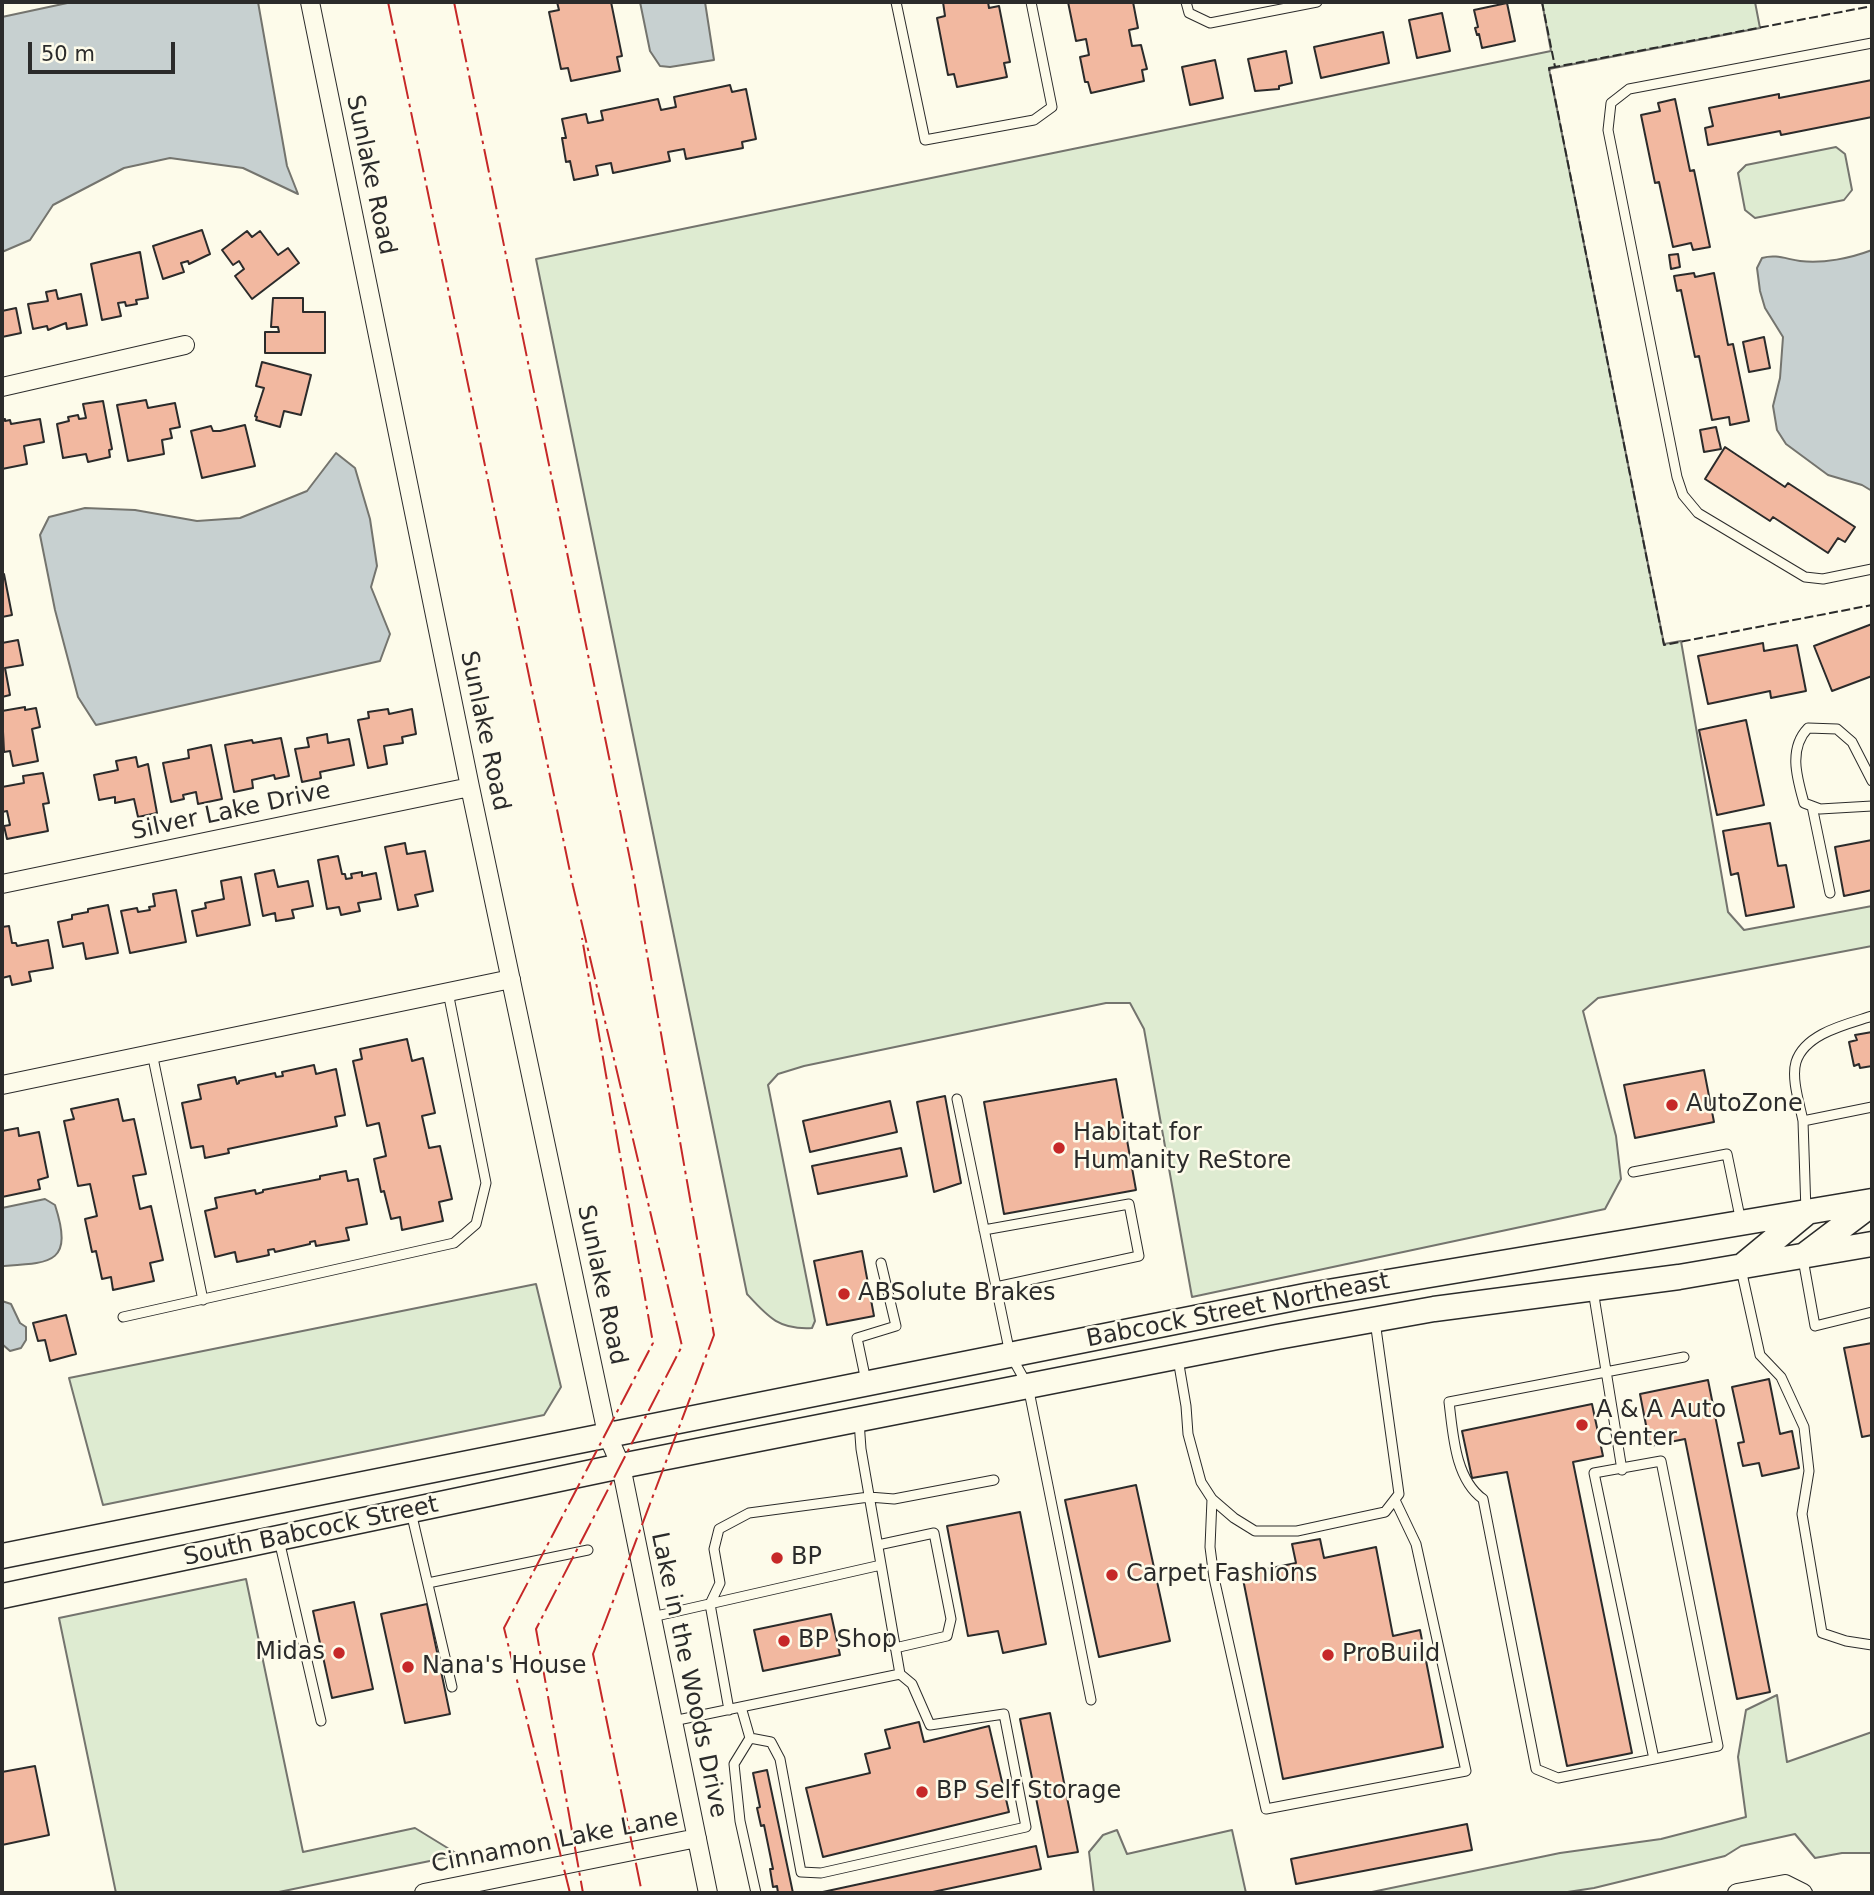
<!DOCTYPE html>
<html>
<head>
<meta charset="utf-8">
<style>
  body { margin:0 }
  #map { position:relative; width:1874px; height:1895px; overflow:hidden; background:#fdfbea; font-family:"DejaVu Sans",sans-serif }
  canvas { display:block }
  .frame { position:absolute; inset:0; border:4px solid #2b2b2b; pointer-events:none }
  .scale { position:absolute; left:28px; top:42px; width:147px; height:32px; box-sizing:border-box; border:4px solid #2b2b2b; border-top:0; padding-left:9px; font-size:21px; line-height:24px; white-space:nowrap; color:#2b2b2b; -webkit-text-stroke:5px #fdfbea; paint-order:stroke }
</style>
</head>
<body>
<div id="map">
<canvas width="1874" height="1895"></canvas>
<div class="frame"></div>
<div class="scale">50 m</div>
</div>
<script>
const ctx = document.querySelector('canvas').getContext('2d');
ctx.lineJoin = 'round';
function paint(path, color) { ctx.fillStyle = color; ctx.fill(path, 'evenodd'); }
function trace(path, color, width, dash) { ctx.strokeStyle = color; ctx.lineWidth = width; ctx.lineCap = dash ? 'butt' : 'round'; ctx.setLineDash(dash || []); ctx.stroke(path); }
function write(font, color, halo, rows, align = 'center') {
  ctx.font = font + ' "DejaVu Sans",sans-serif'; ctx.lineWidth = 5; ctx.setLineDash([]); ctx.textBaseline = 'middle'; ctx.strokeStyle = halo; ctx.fillStyle = color; for (const [text, x, y, turn = 0] of rows) {
    ctx.save(); ctx.translate(x, y); ctx.rotate((+turn || 0) * Math.PI / 180); ctx.textAlign = isNaN(turn) ? turn : align; if (halo) ctx.strokeText(text, 0, 0); ctx.fillText(text, 0, 0); ctx.restore();
  }
}
const green = new Path2D(`
  M1542 2H1755L1760 28 1549 69 1664 644 1681 641 1728 912 1744 930 1872 906V946L1598 998 1583 1011 1616 1136 1621 1179 1605 1209 1192 1297 1144 1029 1130 1003H1106L804 1066 778 1074 768 1085 815 1321 812 1328C779 1330 768 1317 747 1294L536 259 1551 51Z
  M1836 147 1845 154 1852 190 1844 200 1755 218 1745 210 1738 173 1746 165Z
  M536 1284 561 1387 544 1415 103 1505 69 1378Z
  M246 1579 303 1852 415 1828 459 1855 274 1893H116L59 1618Z
  M1777 1695 1787 1762 1872 1732V1853H1842L1815 1858 1795 1834 1741 1846 1725 1856 1594 1888 1561 1893H1367L1560 1853 1661 1839 1746 1817 1738 1757 1746 1710Z
  M1117 1830 1127 1854 1232 1830 1246 1893H1094L1089 1852 1103 1835Z`);
paint(green, '#deebd1');
trace(green, '#74746e', 2);
const water = new Path2D(`
  M72 2H258L287 166 298 194 243 168 170 158 124 168 53 205 30 240 2 252V17Z
  M640 2H705L714 60 670 67 660 66 650 51Z
  M1872 250V491L1862 485 1828 475 1786 444 1777 430 1773 406 1780 378 1783 337 1765 308 1760 291 1757 268 1762 258C1776 254 1786 259 1800 261 1823 264 1851 258 1872 250Z
  M336 453 355 468 370 519 377 566 371 587 390 634 380 661 96 725 78 697 55 610 40 535 49 517 85 508 135 510 197 521 240 518 307 491Z
  M45 1199 55 1205C74 1264 51 1263 2 1266V1208Z
  M2 1301 11 1304 20 1323 26 1327V1340L21 1348 10 1351 2 1344Z`);
paint(water, '#c7d0d0');
trace(water, '#74746e', 2);
const building = new Path2D(`
  M557 2H611L622 56 617 57 620 71 571 81 568 68 561 69 549 12 559 10Z
  M943 2H988L989 8 999 6 1010 62 1004 63 1007 77 957 87 954 74 948 75 937 18 945 16Z
  M1068 2H1133L1138 28 1129 30 1132 46 1141 45 1147 69 1142 70 1144 81 1091 93 1088 82H1085L1080 57 1089 55 1086 39 1076 41Z
  M1507 3 1515 41 1482 48 1479 34 1477 35 1475 28 1478 27 1474 10Z
  M1442 13 1450 51 1417 58 1409 20Z
  M1383 32 1389 63 1321 78 1314 47Z
  M1286 51 1292 83 1279 86V89L1255 91 1248 59Z
  M1215 60 1223 98 1190 105 1182 67Z
  M1872 80V117L1781 135 1780 131 1708 145 1705 128 1713 126 1709 108 1779 94V98Z
  M730 85 732 92 746 89 756 139 742 142 743 148 686 159 684 149 668 152 670 161 613 173 611 163 596 166 598 175 574 180 570 161 566 162 562 138H566L562 119 586 114 588 123 603 120 601 111 658 99 661 110 676 107 674 97Z
  M1675 99 1690 171 1694 170 1710 247 1693 250 1691 243 1673 247 1659 182 1655 183 1641 115 1660 111 1658 103Z
  M202 230 210 254 189 264 188 261 181 263 184 272 163 279 153 246Z
  M247 231 252 237 260 231 278 255 288 248 299 263 252 299 235 276 244 269 239 261 233 265 222 250Z
  M140 252 148 298 136 300 137 304 126 306 125 302 118 303 121 316 102 320 91 264Z
  M1678 254 1680 267 1671 269 1669 255Z
  M1694 273 1695 277 1714 273 1728 345 1733 344 1749 421 1730 425 1729 417 1712 420 1699 356 1695 357 1681 290 1677 291 1674 276Z
  M56 290 58 299 81 294 87 325 67 329 66 323 48 330 47 326 33 329 28 304 48 301 46 292Z
  M273 298H303V312H325V353H265V332H279L278 327H271Z
  M16 308 21 333 2 337V311Z
  M1764 337 1770 368 1749 372 1743 342Z
  M262 362 311 375 301 415 284 411 280 427 256 420 257 417 255 416 264 388 256 386Z
  M146 400 148 408 175 403 180 427 170 429 172 438 162 440 164 454 128 461 117 405Z
  M103 401 112 449 109 450 110 457 88 462 86 454 63 458 57 424 69 421 68 417 78 415 79 419 86 418 83 404Z
  M5 419V421L10 420 11 424 40 419 44 442 24 446 27 464 2 469V420Z
  M245 425 255 466 202 478 191 431 211 426 213 431H220Z
  M1716 427 1721 449 1704 452 1700 430Z
  M1725 447 1785 487 1788 483 1855 527 1845 542 1838 538 1828 553 1773 517 1770 521 1705 479Z
  M2 574H4L12 615 2 617Z
  M1872 624V676L1832 691 1814 646Z
  M18 640 23 665 5 668 10 695 2 697V643Z
  M1763 643 1764 651 1797 645 1806 691 1771 698 1770 691 1708 704 1698 656Z
  M25 707V710L36 708 40 727 32 729 38 761 13 766 10 751 4 752 2 711Z
  M388 709 389 714 412 709 416 734 402 737 403 743 384 746 387 764 368 768 358 720 369 718 368 712Z
  M1746 720 1764 805 1717 815 1699 730Z
  M327 734 328 743 349 739 354 765 320 772 321 778 302 782 295 749 309 747 307 738Z
  M281 738 289 776 275 779 274 775 252 780 253 788 234 792 225 745 252 740 253 743Z
  M211 745 222 799 198 804 196 792 183 795 184 799 171 802 163 763 189 758 188 750Z
  M136 757 138 767 148 764 157 813 138 817 134 799 115 803V797L99 800 94 775 118 770 116 761Z
  M43 773 49 803 43 804 48 831 7 839 4 826 10 825 7 811 2 812V787L24 783 23 776Z
  M1770 823 1778 866 1786 865 1794 907 1746 916 1738 873 1731 875 1723 831Z
  M1872 840V890L1844 896 1835 847Z
  M405 843 407 854 425 851 433 891 415 895 418 906 398 910 385 847Z
  M338 856 342 874H345L346 879 352 878 351 874 362 872V876L376 873 381 899 358 903 360 911 341 915 339 907 327 909 318 860Z
  M274 870 278 887 308 881 313 906 292 910 294 918 276 921 275 913 263 916 255 874Z
  M241 877 250 925 197 936 192 911 206 908 205 903 224 899 221 881Z
  M176 890 186 942 130 953 121 911 137 908 138 912 150 910 149 907 155 906 153 894Z
  M108 905 118 953 86 959 83 943 63 947 58 922 72 919V915L88 912V909Z
  M9 926 12 943H16L17 946 48 940 53 968 29 972 31 981 12 985 10 976 2 978V927Z
  M1872 1032V1066L1860 1068 1859 1064 1854 1066 1849 1042 1857 1040 1855 1035Z
  M407 1039 412 1061 423 1058 435 1113 422 1116 429 1148 440 1146 452 1199 439 1202 443 1221 402 1230 400 1217 391 1219 384 1191 381 1192 374 1159 386 1156 379 1123 367 1126 353 1061 362 1059 360 1049Z
  M314 1065 316 1074 336 1069 345 1115 335 1117 337 1126 228 1149 229 1153 205 1158 203 1146 191 1148 182 1103 201 1099 198 1085 235 1077 237 1084 239 1083V1081L275 1073 276 1077 283 1076 282 1072Z
  M1704 1070 1714 1122 1635 1138 1624 1085Z
  M1116 1079 1136 1190 1004 1214 984 1102Z
  M945 1096 961 1183 934 1192 917 1102Z
  M118 1099 123 1121 134 1119 146 1174 133 1176 140 1209 151 1206 163 1260 150 1263 154 1281 113 1290 111 1277 102 1279 96 1251 92 1252 85 1219 97 1216 90 1184 78 1186 64 1121 74 1119 71 1109Z
  M890 1101 897 1132 810 1152 803 1121Z
  M18 1128 19 1136 39 1132 48 1177 38 1180 40 1189 2 1197V1131Z
  M901 1148 907 1176 818 1194 812 1166Z
  M346 1171 348 1181 358 1179 367 1224 346 1228 349 1240 316 1246 315 1241 310 1242V1244L275 1252 274 1249 268 1250 269 1255 237 1262 235 1252 215 1257 205 1211 217 1208 215 1198 255 1190 256 1194 263 1192V1190L320 1179V1176Z
  M862 1251 874 1316 827 1325 814 1261Z
  M66 1315 76 1354 50 1361 45 1340 38 1341 33 1323Z
  M1872 1343V1435L1862 1437 1844 1348Z
  M1769 1379 1780 1434 1792 1431 1799 1468 1762 1476 1759 1463 1743 1466 1738 1443 1744 1442 1732 1387Z
  M1708 1380 1770 1692 1737 1699 1685 1439 1650 1446 1640 1394Z
  M1592 1404 1603 1456 1573 1462 1632 1753 1567 1766 1507 1472 1472 1478 1462 1431Z
  M1136 1485 1170 1641 1099 1657 1065 1500Z
  M1020 1512 1046 1644 1003 1653 998 1631 968 1636 947 1526Z
  M1320 1539 1324 1558 1376 1547 1393 1636 1420 1630 1443 1747 1283 1779 1242 1574 1296 1563 1292 1544Z
  M354 1602 373 1689 332 1698 313 1611Z
  M427 1604 450 1714 405 1723 381 1614Z
  M831 1614 840 1655 763 1671 754 1630Z
  M1050 1713 1078 1852 1048 1857 1020 1719Z
  M919 1722 924 1742 989 1726 1009 1812 823 1857 806 1788 870 1773 865 1754 890 1748 885 1730Z
  M35 1766 49 1835 2 1845V1772Z
  M767 1770 793 1893H778L777 1886 773 1887 770 1869H773L764 1825 761 1826 757 1808 760 1807 753 1773Z
  M1467 1824 1472 1850 1296 1884 1291 1859Z
  M1036 1846 1041 1869 928 1893H818Z`);
paint(building, '#f2b8a0');
trace(building, '#2b2b2b', 2);
const service = new Path2D(`
  M896 2 925 140 1034 120 1052 107 1031 2
  M1186 2 1189 13 1210 23 1317 2
  M1872 43 1629 89 1611 103 1608 130 1677 477 1683 495 1698 513 1805 577 1823 579 1872 569
  M1872 781 1852 742 1837 729 1808 728C1788 749 1797 778 1804 803L1820 809 1872 806
  M1812 806 1830 893
  M152 1053 203 1300
  M957 1099 1010 1354 1028 1386 1091 1700
  M1803 1121C1800 1105 1791 1079 1796 1062 1805 1033 1848 1024 1872 1016
  M1633 1172 1727 1154 1741 1222
  M1806 1212 1803 1121 1872 1107
  M984 1230 1129 1204 1139 1256 996 1287
  M1803 1259 1815 1326 1872 1312
  M1741 1269 1760 1355 1781 1377 1804 1427 1809 1471 1802 1514 1822 1633 1846 1641 1872 1645
  M1593 1290 1622 1470
  M123 1317 454 1243 476 1224 486 1183 448 992
  M1178 1359 1186 1406 1188 1434 1201 1482 1212 1499 1234 1518 1255 1531H1297L1385 1512 1399 1494 1375 1321
  M866 1381 857 1338 896 1326 881 1263
  M1661 1461 1718 1746 1654 1759 1594 1473Z
  M1212 1499 1210 1547 1214 1578 1266 1809 1466 1771 1416 1544 1395 1500
  M411 1512 452 1687
  M279 1540 321 1721
  M878 1545 934 1533 951 1619 947 1636 895 1648
  M428 1583 588 1550
  M652 1617 881 1565
  M741 1707 750 1738 771 1742 780 1759 801 1872 821 1873 1026 1827 1004 1714 930 1725 912 1684 900 1674
  M729 1710 710 1604 720 1583 714 1549 719 1529 749 1513 869 1497 894 1499 994 1480
  M673 1721 900 1674 861 1449 859 1421
  M750 1738 734 1764 740 1821 756 1893
  M1654 1759 1558 1778 1536 1769 1483 1499C1455 1479 1453 1434 1449 1402L1684 1357`);
const minor = new Path2D(`
  M310 2 470 787 607 1434 621 1466 708 1893
  M2 387 185 345
  M2 884 470 787
  M2 1085 511 979
  M424 1893 697 1838
  M1737 1893 1785 1884 1803 1893`);
const secondary = new Path2D(`
  M1806 1254 1872 1204
  M1741 1267 1805 1214
  M2 1556 1310 1295 1872 1201
  M2 1596 621 1466 1277 1337 1434 1309 1679 1277 1872 1244`);
trace(service, '#2b2b2b', 11);
trace(minor, '#2b2b2b', 20);
trace(secondary, '#2b2b2b', 27);
trace(service, '#fdfbea', 9);
trace(minor, '#fdfbea', 18);
trace(secondary, '#fdfbea', 24);
trace(new Path2D(`
  M1542 2 1555 67 1872 6
  M1555 67 1549 68 1664 645 1872 605`), '#2b2b2b', 2, [9, 3.5]);
trace(new Path2D(`
  M388 2 573 886 682 1346 536 1629 583 1893
  M454 2 633 874 714 1335 593 1654 642 1893
  M570 1893 504 1628 653 1343 582 938`), '#c62828', 2, [24, 5, 3.5, 5]);
for (const [x, y, r, color] of [
  [1672,1105,7,"#c62828"],
  [1059,1148,7,"#c62828"],
  [844,1294,7,"#c62828"],
  [1582,1425,7,"#c62828"],
  [777,1558,7,"#c62828"],
  [1112,1575,7,"#c62828"],
  [784,1641,7,"#c62828"],
  [339,1653,7,"#c62828"],
  [1328,1655,7,"#c62828"],
  [408,1667,7,"#c62828"],
  [922,1792,7,"#c62828"]
]) { const dot = new Path2D(); dot.arc(x, y, r, 0, 2 * Math.PI); ctx.fillStyle = color; ctx.fill(dot); trace(dot, '#fdfbea', 2.5); }
write('24px', '#2b2b2b', '#fdfbea', [
  ["Sunlake Road",370,175,78],
  ["Sunlake Road",484,731,78],
  ["Silver Lake Drive",231,812,-12],
  ["Sunlake Road",601,1285,78],
  ["Babcock Street Northeast",1238,1311,-11],
  ["South Babcock Street",311,1532,-12],
  ["Lake in the Woods Drive",688,1675,78],
  ["Cinnamon Lake Lane",555,1842,-11]
]);
write('24px', '#2b2b2b', '#fdfbea', [
  ["AutoZone",1686,1105],
  ["Habitat for",1073,1134],
  ["Humanity ReStore",1073,1162],
  ["ABSolute Brakes",858,1294],
  ["A & A Auto",1596,1411],
  ["Center",1596,1439],
  ["BP",791,1558],
  ["Carpet Fashions",1126,1575],
  ["BP Shop",798,1641],
  ["Midas",325,1653,"right"],
  ["ProBuild",1342,1655],
  ["Nana's House",422,1667],
  ["BP Self Storage",936,1792]
], 'left');
</script>
</body>
</html>
